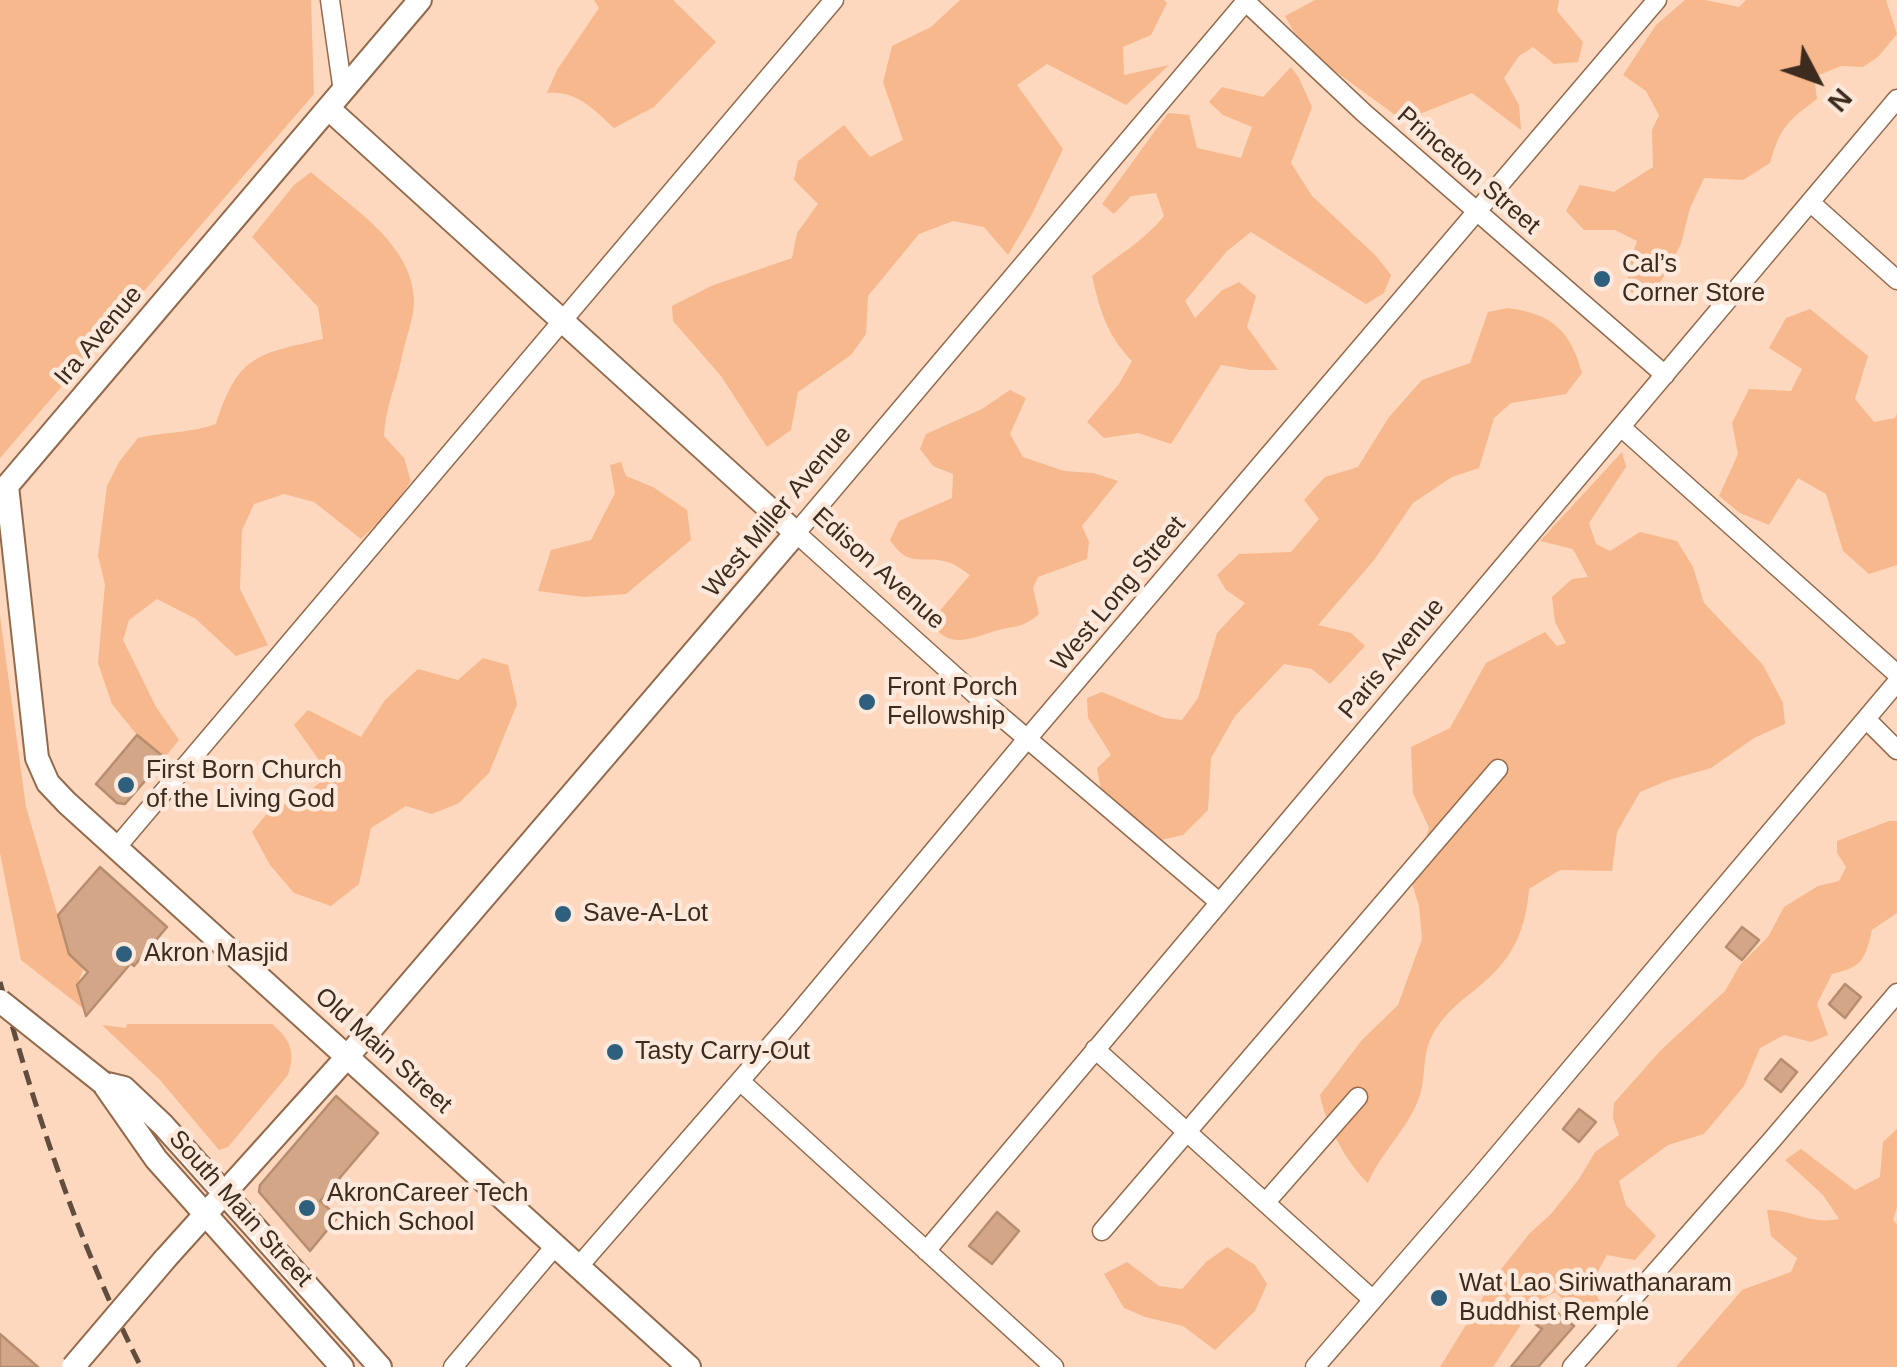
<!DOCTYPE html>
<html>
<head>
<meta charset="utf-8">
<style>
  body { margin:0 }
  #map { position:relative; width:1897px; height:1367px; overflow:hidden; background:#fdd8be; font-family:Helvetica,sans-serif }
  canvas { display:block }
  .north { position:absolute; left:1767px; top:30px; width:100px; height:100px; -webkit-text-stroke:8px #fce9dc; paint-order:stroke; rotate:131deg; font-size:28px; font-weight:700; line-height:40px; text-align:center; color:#3c2b1e }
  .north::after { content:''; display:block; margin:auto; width:35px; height:45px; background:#3c2b1e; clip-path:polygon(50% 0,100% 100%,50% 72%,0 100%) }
</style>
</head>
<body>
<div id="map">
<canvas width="1897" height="1367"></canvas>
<div class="north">N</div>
</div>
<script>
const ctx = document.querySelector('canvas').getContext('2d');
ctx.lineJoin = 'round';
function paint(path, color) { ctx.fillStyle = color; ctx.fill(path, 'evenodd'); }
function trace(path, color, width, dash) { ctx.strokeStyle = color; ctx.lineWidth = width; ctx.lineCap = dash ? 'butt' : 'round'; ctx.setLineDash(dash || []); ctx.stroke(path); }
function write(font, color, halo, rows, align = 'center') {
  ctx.font = font + ' Helvetica,sans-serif'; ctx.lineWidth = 9; ctx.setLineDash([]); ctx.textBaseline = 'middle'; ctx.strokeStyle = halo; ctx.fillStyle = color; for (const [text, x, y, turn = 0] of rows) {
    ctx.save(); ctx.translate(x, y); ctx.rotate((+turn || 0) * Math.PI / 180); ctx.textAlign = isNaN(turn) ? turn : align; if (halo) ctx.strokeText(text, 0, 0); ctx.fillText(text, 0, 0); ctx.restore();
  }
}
paint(new Path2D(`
  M0 0H311L314 94 0 458Z
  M594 0H673L716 42 654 107 614 128C593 109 577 90 547 93L557 70 599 8Z
  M960 0H1164L1167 3 1151 35 1123 47 1124 75 1169 65 1126 105 1047 64 1017 85 1063 149 1031 216 1008 255 984 227 953 221 919 234 868 296 866 334 851 355 798 392 791 430 767 447 721 376 673 321 672 306 711 286 792 258 797 233 818 204 794 180 798 161 844 125 870 157 903 140 883 82 892 46 931 27Z
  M1315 0H1559L1557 11 1583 42 1578 62 1554 64 1533 47 1519 56 1504 78 1519 105 1521 130 1472 93 1412 117 1394 114 1332 69 1295 34 1285 16Z
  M1685 0H1705L1739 7 1746 0H1886L1897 34 1878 57 1863 67 1841 66 1814 77 1817 99C1787 121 1780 128 1770 163L1743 180 1704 178 1690 208 1681 244 1654 294 1628 292V266L1637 241 1615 230H1584L1566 211 1580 185 1614 192 1653 167 1652 130 1659 115 1646 91 1623 75 1656 25Z
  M1291 67 1299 78 1312 107 1291 163 1312 196 1376 256 1391 275 1384 293 1366 304 1251 232 1227 251 1185 301 1195 318 1221 291 1239 282 1256 296 1247 327 1278 370H1251L1221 365 1171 444 1138 433 1104 438 1087 422 1119 384 1132 361C1107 335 1100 311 1092 276 1117 256 1144 241 1164 216L1156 193 1131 196 1114 214 1102 204 1168 113 1189 115 1197 148 1241 158 1252 127 1223 115 1209 102 1222 87 1263 97Z
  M311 172C350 207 413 243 414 301 414 319 404 343 401 361 395 388 385 409 384 436L404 458 411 481 389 512 361 539 314 502 284 494 254 504 242 530 240 589 268 645 236 656 196 619 157 599 129 620 123 640 156 707 179 740 165 757 137 735 112 704 98 663 105 584 98 556 107 486 119 462 138 438C164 432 191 433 216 424 238 355 257 354 323 339L318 307 252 237 294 185Z
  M1508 308C1552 314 1570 330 1582 373L1566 394 1511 403 1494 418 1479 468 1452 477 1413 503 1374 560 1318 625 1351 633 1365 646 1330 684 1312 669 1284 664 1235 716 1211 758 1208 810 1183 835 1161 840 1101 790 1097 768 1111 755 1088 718 1087 698 1102 692 1164 718 1182 720 1198 698 1217 633 1245 603 1226 590 1217 575 1239 554 1291 552 1319 519 1304 500 1325 477 1358 467 1389 417 1422 380 1470 363 1488 312Z
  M1810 309 1868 356 1855 399 1874 422 1895 418 1897 414V565L1869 574 1843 551 1826 494 1798 478 1769 525 1740 513 1719 496 1738 454 1732 423 1749 389 1791 391 1802 369 1769 348 1786 318Z
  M1010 390 1026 398 1010 434 1023 457 1064 471 1093 473 1118 481 1082 526 1089 542 1087 559 1038 577 1033 588 1039 614C1020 630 1015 625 995 631 970 639 946 650 931 621L970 575C964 571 955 564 948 562 922 554 910 570 890 540L899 521 952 498 953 474 933 466 920 449 926 434 982 409Z
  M1622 452 1626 467 1589 523 1596 544 1610 551 1640 532 1677 541 1693 567 1704 603 1763 665 1783 703 1785 724 1754 738 1711 768 1669 780 1640 792 1617 832 1612 871 1560 870 1529 889C1526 928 1514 957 1483 983 1464 999 1442 1014 1431 1038 1422 1056 1426 1079 1419 1098 1407 1130 1381 1152 1368 1183 1348 1165 1325 1123 1320 1095L1362 1040 1398 1005 1422 939 1419 906 1412 883 1429 828 1413 793 1411 747 1450 728 1486 663 1545 632 1557 646 1566 643 1555 622 1552 597 1572 579 1588 577 1573 549 1540 541Z
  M621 462 626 476 653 487 687 510 691 540 626 594 584 597 538 591 551 550 591 540 615 493 610 465Z
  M0 616 26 807 69 954 74 959 78 955 83 971 77 985 84 1009 21 960 0 853Z
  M483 658 508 665 517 704 489 773 459 803 432 814 406 806 371 828 359 884 331 906 294 893 270 865 252 832 269 811 301 798 334 771 319 760 294 725 308 710 361 737 385 700 418 669 458 680Z
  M1889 821H1897V913L1872 930C1865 960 1862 967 1832 974L1817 1004 1828 1035 1811 1042 1784 1035 1760 1048 1744 1086 1704 1134 1668 1145 1619 1181 1626 1205 1656 1236 1635 1260 1607 1255 1591 1284 1600 1302 1586 1317 1570 1308 1556 1292 1536 1302 1493 1367H1440L1498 1273 1530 1233 1551 1214 1579 1179 1595 1152 1619 1135 1613 1118 1614 1103 1661 1050 1725 991 1740 965 1768 937 1784 907 1818 886 1839 881 1846 867 1837 853V841Z
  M127 1024H272C290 1039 296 1052 288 1075L228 1147 219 1150 160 1080 102 1025 126 1028Z
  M1897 1129V1207L1893 1220 1897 1224V1367H1676L1742 1290 1791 1272 1797 1258 1771 1236 1767 1210C1795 1210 1809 1225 1839 1219L1823 1195 1785 1160 1801 1149 1855 1190 1880 1177 1883 1142Z
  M1227 1247 1255 1265 1267 1284 1255 1311 1215 1350 1183 1326 1145 1317 1124 1308 1104 1274 1127 1262 1159 1286 1182 1289 1206 1262Z`), '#f6b88c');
const building = new Path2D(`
  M137 735 165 758 125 804 117 803 96 784Z
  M100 867 167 927 134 966 131 963 86 1016 77 985 88 972 69 954 58 915Z
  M1742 927 1759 940 1742 960 1726 947Z
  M1845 984 1861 997 1845 1018 1829 1004Z
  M1781 1059 1797 1072 1781 1092 1765 1079Z
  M336 1096 378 1133 320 1201 338 1217 310 1251 259 1192 260 1185Z
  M1579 1109 1596 1122 1579 1142 1563 1129Z
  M997 1212 1019 1231 992 1264 969 1246Z
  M1550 1307 1574 1326 1538 1367H1511L1542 1329 1535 1324Z
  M0 1334 38 1367H0Z`);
paint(building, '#d2a687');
trace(building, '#b88d6e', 2.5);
const minor = new Path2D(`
  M330 0 343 92
  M1244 0 1364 113 1665 375
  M1810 202 1897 280
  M1621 427 1897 674
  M1866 719 1897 750
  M116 848 834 0
  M1219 902 977 696 796 533 1247 0
  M1095 1049 1372 1299
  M740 1081 1054 1367
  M1266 1202 1358 1097
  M1102 1231 1498 769
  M926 1251 1897 99
  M579 1266 791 1022 1027 739 1657 0
  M453 1367 556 1245
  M1315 1367 1481 1175 1897 682
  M1572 1367 1771 1141 1897 993`);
const major = new Path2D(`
  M420 0 7 486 37 758 48 783 67 803 689 1367
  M103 1083 124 1088 163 1125 380 1367
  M103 1083 156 1159 342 1367
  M165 1259 347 1057 796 533 329 109`);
trace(minor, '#936a4c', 21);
trace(major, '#936a4c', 26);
trace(minor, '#fff', 18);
trace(major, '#fff', 22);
trace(new Path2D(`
  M0 982C36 1114 79 1245 141 1367`), '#614c3d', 5, [15, 8]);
const majorBridge = new Path2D(`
  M0 1001 103 1083
  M73 1367 165 1259`);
trace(majorBridge, '#936a4c', 26, []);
trace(majorBridge, '#fff', 22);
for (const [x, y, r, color] of [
  [1602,279,10,"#2e607e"],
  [867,702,10,"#2e607e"],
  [126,785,10,"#2e607e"],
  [563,914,10,"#2e607e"],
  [124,954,10,"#2e607e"],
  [615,1052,10,"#2e607e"],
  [307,1208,10,"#2e607e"],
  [1439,1298,10,"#2e607e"]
]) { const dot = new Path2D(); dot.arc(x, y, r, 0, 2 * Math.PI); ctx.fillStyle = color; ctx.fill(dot); trace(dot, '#fce9dc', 4); }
write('25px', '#3c2b1e', '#fce9dc', [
  ["Princeton Street",1468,171,41],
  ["Ira Avenue",99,336,-50],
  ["West Miller Avenue",778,512,-50],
  ["Edison Avenue",878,569,42],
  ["West Long Street",1119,594,-50],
  ["Paris Avenue",1392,659,-50],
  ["Old Main Street",383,1051,42],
  ["South Main Street",240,1209,48]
]);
write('25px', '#3c2b1e', '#fce9dc', [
  ["Cal’s",1622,265],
  ["Corner Store",1622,294],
  ["Front Porch",887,688],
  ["Fellowship",887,717],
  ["First Born Church",146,771],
  ["of the Living God",146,800],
  ["Save-A-Lot",583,914],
  ["Akron Masjid",144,954],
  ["Tasty Carry-Out",635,1052],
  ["AkronCareer Tech",327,1194],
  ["Chich School",327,1223],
  ["Wat Lao Siriwathanaram",1459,1284],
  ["Buddhist Remple",1459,1313]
], 'left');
</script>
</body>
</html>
